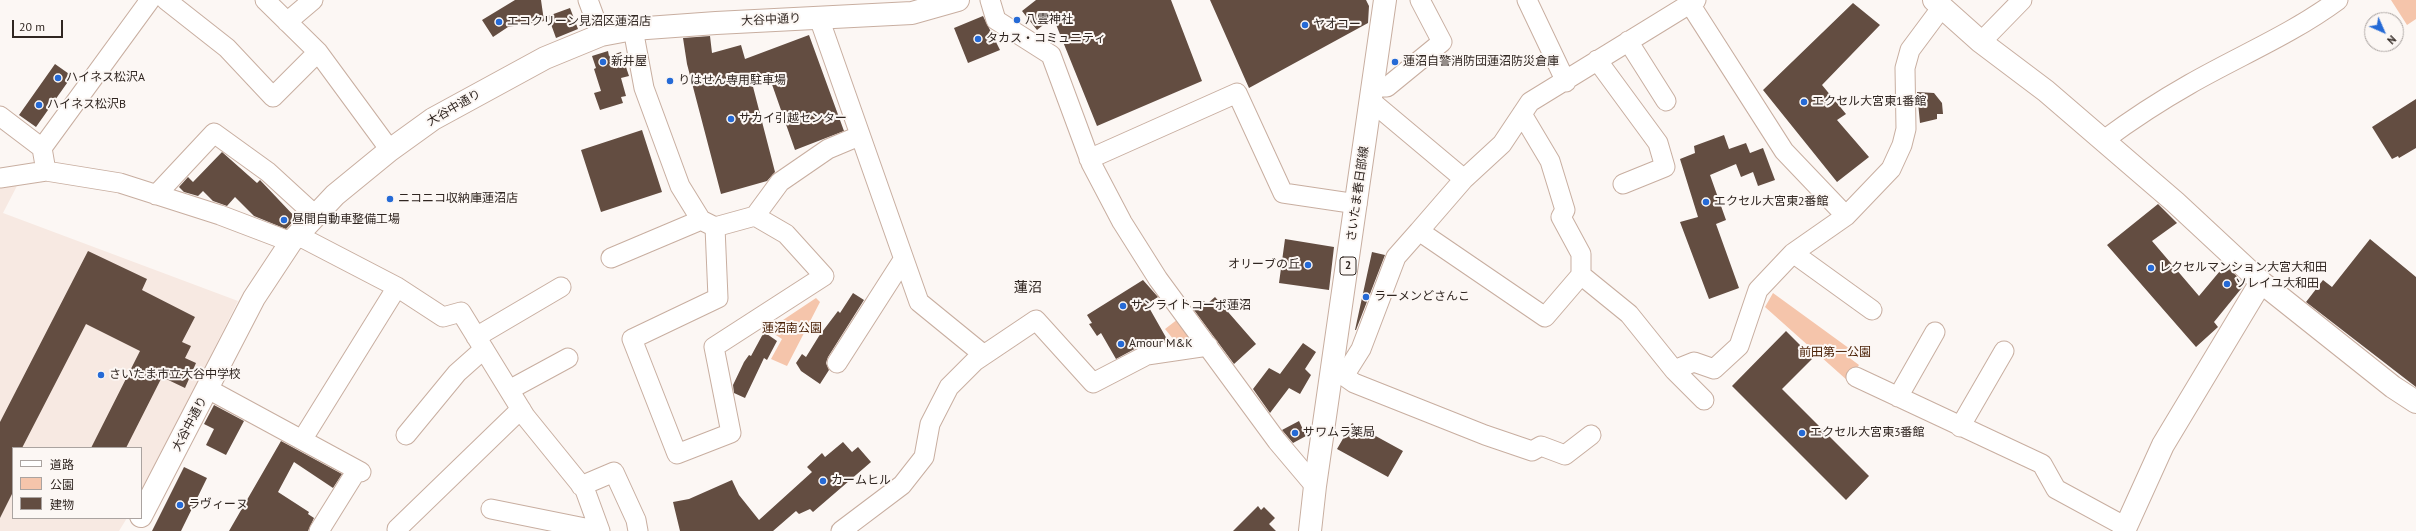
<!DOCTYPE html>
<html>
<head>
<meta charset="utf-8">
<style>
  body { margin:0 }
  #map { position:relative; width:2416px; height:531px; overflow:hidden; background:#fcf7f4; font-family:"PT Sans","Noto Sans JP",sans-serif }
  canvas { display:block }
  .legend { position:absolute; left:12px; top:447px; width:130px; height:72px; box-sizing:border-box; background:#fcf7f4; border:1px solid #aaa3a0; margin:0; padding:5px 7px; list-style:none; font-size:12px; color:#302621 }
  .legend li { display:flex; align-items:center; gap:8px; height:20px }
  .legend b { width:20px; border:1px solid #aaa3a0 }
  .north { position:absolute; left:2364px; top:12px; width:40px; height:40px; box-sizing:border-box; background:#fcf7f4; border:1px solid #aaa3a0; border-radius:50%; rotate:135deg; font-size:11px; font-weight:700; line-height:16px; text-align:center; color:#302621 }
  .north::after { content:''; display:block; margin:auto; width:14px; height:18px; background:#256ad6; clip-path:polygon(50% 0,100% 100%,50% 72%,0 100%) }
  .scale { position:absolute; left:12px; top:20px; width:51px; height:18px; box-sizing:border-box; border:2px solid #302621; border-top:0; padding-left:5px; font-size:12px; line-height:14px; white-space:nowrap; color:#302621; -webkit-text-stroke:3px #fcf7f4; paint-order:stroke }
</style>
</head>
<body>
<div id="map">
<canvas width="2416" height="531"></canvas>
<ul class="legend">
<li><b style="height:5px;background:#fff"></b>道路</li>
<li><b style="height:11px;background:#f5c5ab"></b>公園</li>
<li><b style="height:11px;background:#634d41"></b>建物</li>
</ul>
<div class="north">N</div>
<div class="scale">20 m</div>
</div>
<script>
const ctx = document.querySelector('canvas').getContext('2d');
ctx.lineJoin = 'round';
function paint(path, color) { ctx.fillStyle = color; ctx.fill(path, 'evenodd'); }
function trace(path, color, width, dash) { ctx.strokeStyle = color; ctx.lineWidth = width; ctx.lineCap = dash ? 'butt' : 'round'; ctx.setLineDash(dash || []); ctx.stroke(path); }
function write(font, color, halo, rows, align = 'center') {
  ctx.font = font + ' "PT Sans","Noto Sans JP",sans-serif'; ctx.lineWidth = 4; ctx.setLineDash([]); ctx.textBaseline = 'middle'; ctx.strokeStyle = halo; ctx.fillStyle = color; for (const [text, x, y, turn = 0] of rows) {
    ctx.save(); ctx.translate(x, y); ctx.rotate((+turn || 0) * Math.PI / 180); ctx.textAlign = isNaN(turn) ? turn : align; if (halo) ctx.strokeText(text, 0, 0); ctx.fillText(text, 0, 0); ctx.restore();
  }
}
paint(new Path2D(`
  M19 182 3 213 238 301 141 495V448H13V518H127L119 531H0V187Z`), '#f7e9e2');
paint(new Path2D(`
  M2391 0H2416V19L2407 25Z
  M1773 293 1850 349 1847 356 1859 365 1848 381 1765 307Z
  M816 298 820 302 787 366 771 359 782 339 768 330Z
  M1178 319 1199 343 1178 345 1165 329Z`), '#f5c5ab');
paint(new Path2D(`
  M515 0H541L544 21 508 27 493 37 482 20Z
  M1036 0H1171L1202 81 1097 126 1053 17 1037 30 1022 11Z
  M1210 0H1366L1369 6 1368 23 1249 88Z
  M1853 3 1880 25 1822 85 1846 114 1837 120 1869 157 1837 182 1763 90Z
  M570 8 578 29 556 38 548 16Z
  M983 16 1000 50 968 63 954 28Z
  M809 35 844 131 795 150 768 73 751 79 775 172 767 181 721 194 687 64 683 38 710 36 712 53 741 45 745 59Z
  M608 51 609 56 621 52 629 76 621 78 626 96 621 97 623 103 600 110 594 93 601 91 594 69 596 68 592 56Z
  M55 64 72 76 36 127 19 115Z
  M1917 92 1934 93 1942 103 1943 114H1937V119L1920 123Z
  M2416 99V148L2399 158 2398 156 2392 159 2372 127Z
  M642 130 662 192 601 212 581 150Z
  M1724 135 1729 149 1746 143 1750 153 1763 148 1775 180 1758 186 1753 172 1741 177 1736 164 1710 175 1726 220 1716 224 1739 288 1709 299 1680 222 1698 217 1680 159 1695 153 1694 146Z
  M222 152 257 183 260 180 296 218 286 229 254 216 235 197 227 206 213 201 203 191 198 196 184 192 179 187 188 177 193 182Z
  M2158 204 2177 223 2152 241 2199 296 2225 265 2245 284 2214 322 2218 327 2196 347 2107 245Z
  M1285 239 1334 247 1329 290 1279 283Z
  M2370 239 2416 277V387L2306 302 2323 280 2332 287Z
  M88 251 147 279 142 290 195 317 182 342 191 346 185 358 196 363 185 388 162 377 126 448H91L140 351 86 324 22 448H13V492L0 518V422Z
  M1372 252 1385 255 1356 330H1355Z
  M1143 280 1158 297 1147 304 1168 341 1142 345 1116 359 1101 333 1097 336 1089 324 1092 323 1087 315Z
  M853 293 864 300 828 357 826 363 829 370 820 384 801 371 796 363 802 354 806 357 819 336 838 311 840 313Z
  M1215 297 1256 344 1234 364 1194 310 1204 301 1207 304Z
  M1786 331 1813 358 1782 389 1869 476 1846 500 1732 386Z
  M764 332 777 341 767 360 764 358 745 398 734 393 733 385 744 362 749 355 751 356Z
  M1303 343 1316 352 1305 369 1311 375 1300 394 1289 388 1270 413 1253 389 1269 368 1280 374Z
  M214 405 244 421 226 455 206 445 214 429 204 424Z
  M1299 421 1306 436 1293 443 1282 430Z
  M1352 423 1403 451 1388 477 1337 449Z
  M281 441 342 474 333 488 294 462 278 492 309 512 308 514 314 518 308 531H229Z
  M843 442 852 452 858 447 871 462 813 512 810 509 799 514 796 511 773 531H680L673 502 689 499 732 480 739 495 759 520 812 472 807 467 822 453 825 457Z
  M184 467 207 478 181 531H152Z
  M1258 506 1261 510 1264 507 1275 518 1269 524 1276 531H1233Z`), '#634d41');
const street = new Path2D(`
  M166 0 227 48 273 97 318 52
  M265 0 318 52 390 150
  M588 0 601 35
  M990 0 996 20 1051 55 1091 163 1122 222 1158 279 1277 441 1315 486
  M1527 0 1566 82
  M1690 4 1784 151 1846 216
  M819 18 919 302 984 355
  M287 22 313 0
  M633 29 644 88 680 186 701 220 715 227 755 216 786 234 824 276 714 347 731 433 677 454 632 339 718 298 715 227
  M1628 41 1666 101
  M1981 42 2022 0
  M1597 60 1658 143 1665 167 1623 184
  M1373 87H1387L1442 42 1420 0
  M1371 101 1464 179
  M1522 114 1550 161 1565 210 1561 217 1581 254V275
  M0 116 42 148
  M2104 140C2131 120 2160 101 2190 84 2239 56 2292 34 2338 0
  M1089 159 1237 93 1283 193 1357 204
  M46 171 42 148 150 0
  M0 178 46 171 120 183 220 215 291 242
  M156 195 214 133 268 172 316 216
  M755 216 780 182 828 149 859 136
  M1419 231 1464 179 1502 144 1530 102 1696 0
  M297 235 397 287 443 317 461 312 525 416 585 490 600 531
  M1793 253 1872 310
  M611 258 701 220
  M476 337 561 287
  M837 363 903 260
  M1674 370 1694 362 1714 369 1739 346 1758 290 1793 253 1846 216 1891 169 1902 145 1906 129 1905 68 1910 50 1942 7
  M1332 374 1344 376 1361 349 1396 257 1419 231 1545 317 1581 275 1629 314 1674 370 1704 400
  M1344 376 1354 383 1485 435 1532 451 1541 446 1565 455 1591 435
  M1856 377 2042 464 2056 489 2126 527
  M208 389 361 472
  M509 390 568 358
  M1898 397 1935 332
  M1960 427 2004 351
  M406 435 457 373 484 349
  M302 440 397 287
  M581 486 614 472 636 520 638 531
  M491 509 600 531
  M319 531 357 470
  M399 531 397 529 521 409
  M841 531 902 485 924 457 930 424 949 387 975 361 1036 320 1093 383 1147 355 1208 346`);
const secondary = new Path2D(`
  M1934 0 1981 42 2046 91 2175 202 2261 282 2393 387 2416 402
  M141 516 254 298 291 242 335 195 390 150 433 119 545 58 601 35 633 29 716 23 912 13 958 0
  M2124 531 2163 445 2261 282`);
const primary = new Path2D(`
  M1310 531 1315 486 1385 0`);
trace(street, '#c8aea0', 21);
trace(secondary, '#c8aea0', 24);
trace(primary, '#c8aea0', 24);
trace(street, '#fff', 19);
trace(secondary, '#fff', 22);
trace(primary, '#fff', 22);
for (const [x, y, r, color] of [
  [1017,20,4,"#256ad6"],
  [499,22,4,"#256ad6"],
  [1305,25,4,"#256ad6"],
  [978,39,4,"#256ad6"],
  [603,62,4,"#256ad6"],
  [1395,62,4,"#256ad6"],
  [58,78,4,"#256ad6"],
  [670,81,4,"#256ad6"],
  [1804,102,4,"#256ad6"],
  [39,105,4,"#256ad6"],
  [731,119,4,"#256ad6"],
  [390,199,4,"#256ad6"],
  [1706,202,4,"#256ad6"],
  [284,220,4,"#256ad6"],
  [1308,265,4,"#256ad6"],
  [2151,268,4,"#256ad6"],
  [2227,284,4,"#256ad6"],
  [1366,297,4,"#256ad6"],
  [1123,306,4,"#256ad6"],
  [1121,344,4,"#256ad6"],
  [101,375,4,"#256ad6"],
  [1295,433,4,"#256ad6"],
  [1802,433,4,"#256ad6"],
  [823,481,4,"#256ad6"],
  [180,505,4,"#256ad6"]
]) { const dot = new Path2D(); dot.arc(x, y, r, 0, 2 * Math.PI); ctx.fillStyle = color; ctx.fill(dot); trace(dot, '#fcf7f4', 1.5); }
for (const [x, y, w] of [
  [1348,266,16]
]) { const box = new Path2D(); box.roundRect(x - w / 2, y - 9, w, 18, 3); ctx.fillStyle = '#fcf7f4'; ctx.fill(box); trace(box, '#302621', 1); }
write('bold 11px', '#302621', null, [
  ["2",1348,266]
]);
write('12px', '#302621', '#fcf7f4', [
  ["大谷中通り",771,20,-3],
  ["大谷中通り",454,108,-30],
  ["さいたま春日部線",1358,194,-82],
  ["大谷中通り",190,424,-62]
]);
write('12px', '#302621', '#fcf7f4', [
  ["八雲神社",1025,20],
  ["エコクリーン見沼区蓮沼店",507,22],
  ["ヤオコー",1313,25],
  ["タカス・コミュニティ",986,39],
  ["新井屋",611,62],
  ["蓮沼自警消防団蓮沼防災倉庫",1403,62],
  ["ハイネス松沢A",66,78],
  ["りはせん専用駐車場",678,81],
  ["エクセル大宮東1番館",1812,102],
  ["ハイネス松沢B",47,105],
  ["サカイ引越センター",739,119],
  ["ニコニコ収納庫蓮沼店",398,199],
  ["エクセル大宮東2番館",1714,202],
  ["昼間自動車整備工場",292,220],
  ["オリーブの丘",1300,265,"right"],
  ["レクセルマンション大宮大和田",2159,268],
  ["ソレイユ大和田",2235,284],
  ["ラーメンどさんこ",1374,297],
  ["サンライトコーポ蓮沼",1131,306],
  ["Amour M&K",1129,344],
  ["さいたま市立大谷中学校",109,375],
  ["サワムラ薬局",1303,433],
  ["エクセル大宮東3番館",1810,433],
  ["カームヒル",831,481],
  ["ラヴィーヌ",188,505]
], 'left');
write('12px', '#4b2207', '#fcf7f4', [
  ["蓮沼南公園",792,329],
  ["前田第一公園",1835,353]
]);
write('14px', '#302621', '#fcf7f4', [
  ["蓮沼",1028,288]
]);
</script>
</body>
</html>
